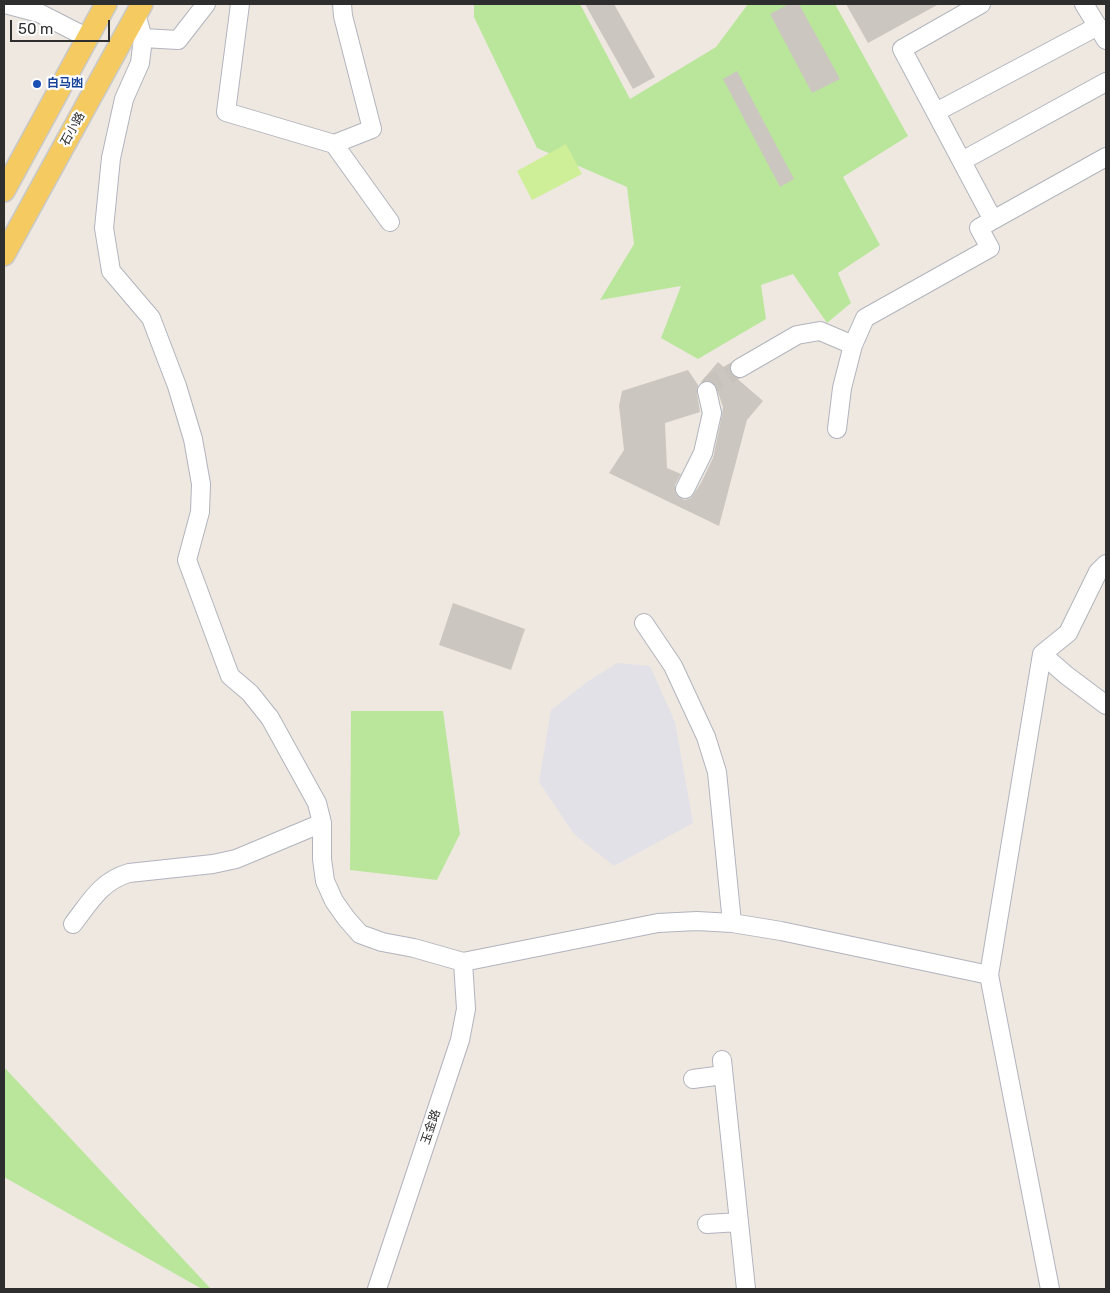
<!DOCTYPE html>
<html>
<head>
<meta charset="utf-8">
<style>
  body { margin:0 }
  #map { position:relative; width:1110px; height:1293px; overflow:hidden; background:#efe8e1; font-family:Rubik,sans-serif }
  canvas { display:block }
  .frame { position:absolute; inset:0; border:5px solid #2e2e2e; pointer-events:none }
  .scale { position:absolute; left:10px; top:20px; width:100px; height:22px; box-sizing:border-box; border:2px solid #2e2e2e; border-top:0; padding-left:6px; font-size:15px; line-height:18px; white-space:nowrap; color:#2e2e2e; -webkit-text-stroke:4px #fff; paint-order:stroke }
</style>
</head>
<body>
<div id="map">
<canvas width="1110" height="1293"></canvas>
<div class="frame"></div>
<div class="scale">50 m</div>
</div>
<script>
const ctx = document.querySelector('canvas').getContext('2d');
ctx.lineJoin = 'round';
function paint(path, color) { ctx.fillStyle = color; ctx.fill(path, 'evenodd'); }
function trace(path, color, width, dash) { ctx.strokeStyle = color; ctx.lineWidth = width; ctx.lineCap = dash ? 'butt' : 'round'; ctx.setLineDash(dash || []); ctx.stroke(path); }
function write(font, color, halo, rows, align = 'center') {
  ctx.font = font + ' Rubik,"Noto Sans SC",sans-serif'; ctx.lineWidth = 4.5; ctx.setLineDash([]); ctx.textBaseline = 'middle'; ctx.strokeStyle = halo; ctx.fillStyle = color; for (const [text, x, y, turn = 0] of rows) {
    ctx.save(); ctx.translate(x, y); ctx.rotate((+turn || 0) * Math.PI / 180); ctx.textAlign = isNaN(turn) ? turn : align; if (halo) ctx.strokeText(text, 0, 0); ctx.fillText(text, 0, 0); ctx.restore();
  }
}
paint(new Path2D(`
  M617 663 650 666 675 722 693 823 614 866 574 834 539 782 551 710 587 682Z`), '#e2e1e8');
paint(new Path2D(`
  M474 4H580L630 99 716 47 748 4H835L908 136 843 177 880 245 838 273 851 303 827 323 793 274 761 285 766 319 698 359 661 338 681 286 600 300 634 244 627 187 537 148 474 17Z
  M351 711H443L460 834 437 880 350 870Z
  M4 1067 211 1289H202L4 1177Z`), '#bae69c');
paint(new Path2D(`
  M566 144 582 174 532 200 517 171Z`), '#ceee98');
paint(new Path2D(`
  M585 4H614L655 77 633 89Z
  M789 4H799L840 79 812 93 770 14Z
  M846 4H939L868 43Z
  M737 71 794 179 780 187 723 79Z
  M718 362 763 401 747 420 719 526 609 473 624 450 619 406 622 391 688 370 698 385 697 393 700 412 665 423 667 468 681 474 675 485 676 494 680 498 685 500 691 498 701 483 713 458 722 415 723 407 715 384 710 381 701 382Z
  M453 603 525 629 511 670 439 645Z`), '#cbc6bf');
trace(new Path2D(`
  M707 391 711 384 740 368`), '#c8c3bd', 18, [18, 9]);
const minor = new Path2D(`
  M5 4 39 13 88 38
  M240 4 226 112 334 144 390 222
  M1084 4 1106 40
  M136 14 143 38 140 63 124 99 111 158 104 228 111 271 151 318 177 386 193 439 201 484 200 512 187 560 230 676 250 693 270 718 317 803 322 823V859L325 881 334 901 346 918 360 934 382 942 414 948 463 962 658 923 697 921 732 923 781 931 989 975
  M143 38 178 40 206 4
  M936 112 1098 26
  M334 144 372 129 343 16 342 4
  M962 161 1106 82
  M993 220 1106 157
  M740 368 797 335 820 331 853 345
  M837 429 842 388 853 345 865 318 990 248 979 228 993 220 902 49 981 4
  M685 489 703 453 712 413 707 391
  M644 623 673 666 706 737 717 772 732 923
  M1042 654 1066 675 1106 705
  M73 924C90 902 101 881 129 873L213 864 236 859 322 823
  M722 1060 746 1289
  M693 1079 723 1075
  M707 1224 739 1222
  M377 1289 460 1040 466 1009 463 962
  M1050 1289 989 975 1042 654 1068 633 1098 572 1106 564`);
const major = new Path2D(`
  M4 191 106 4
  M4 255 142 4`);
trace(minor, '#b1b4be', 20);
trace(major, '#c9c9c9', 24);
trace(minor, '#fff', 18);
trace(major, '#f5ca60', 21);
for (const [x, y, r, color] of [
  [37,84,5,"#1a4fb4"]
]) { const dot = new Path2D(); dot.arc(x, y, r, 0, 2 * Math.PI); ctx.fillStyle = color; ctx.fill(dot); trace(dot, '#fff', 2); }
write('bold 12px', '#164399', '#fff', [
  ["白马凼",47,84]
], 'left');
write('12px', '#2e2e2e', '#fff', [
  ["石小路",73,129,-61],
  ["玉金路",431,1127,-71]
]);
</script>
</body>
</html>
